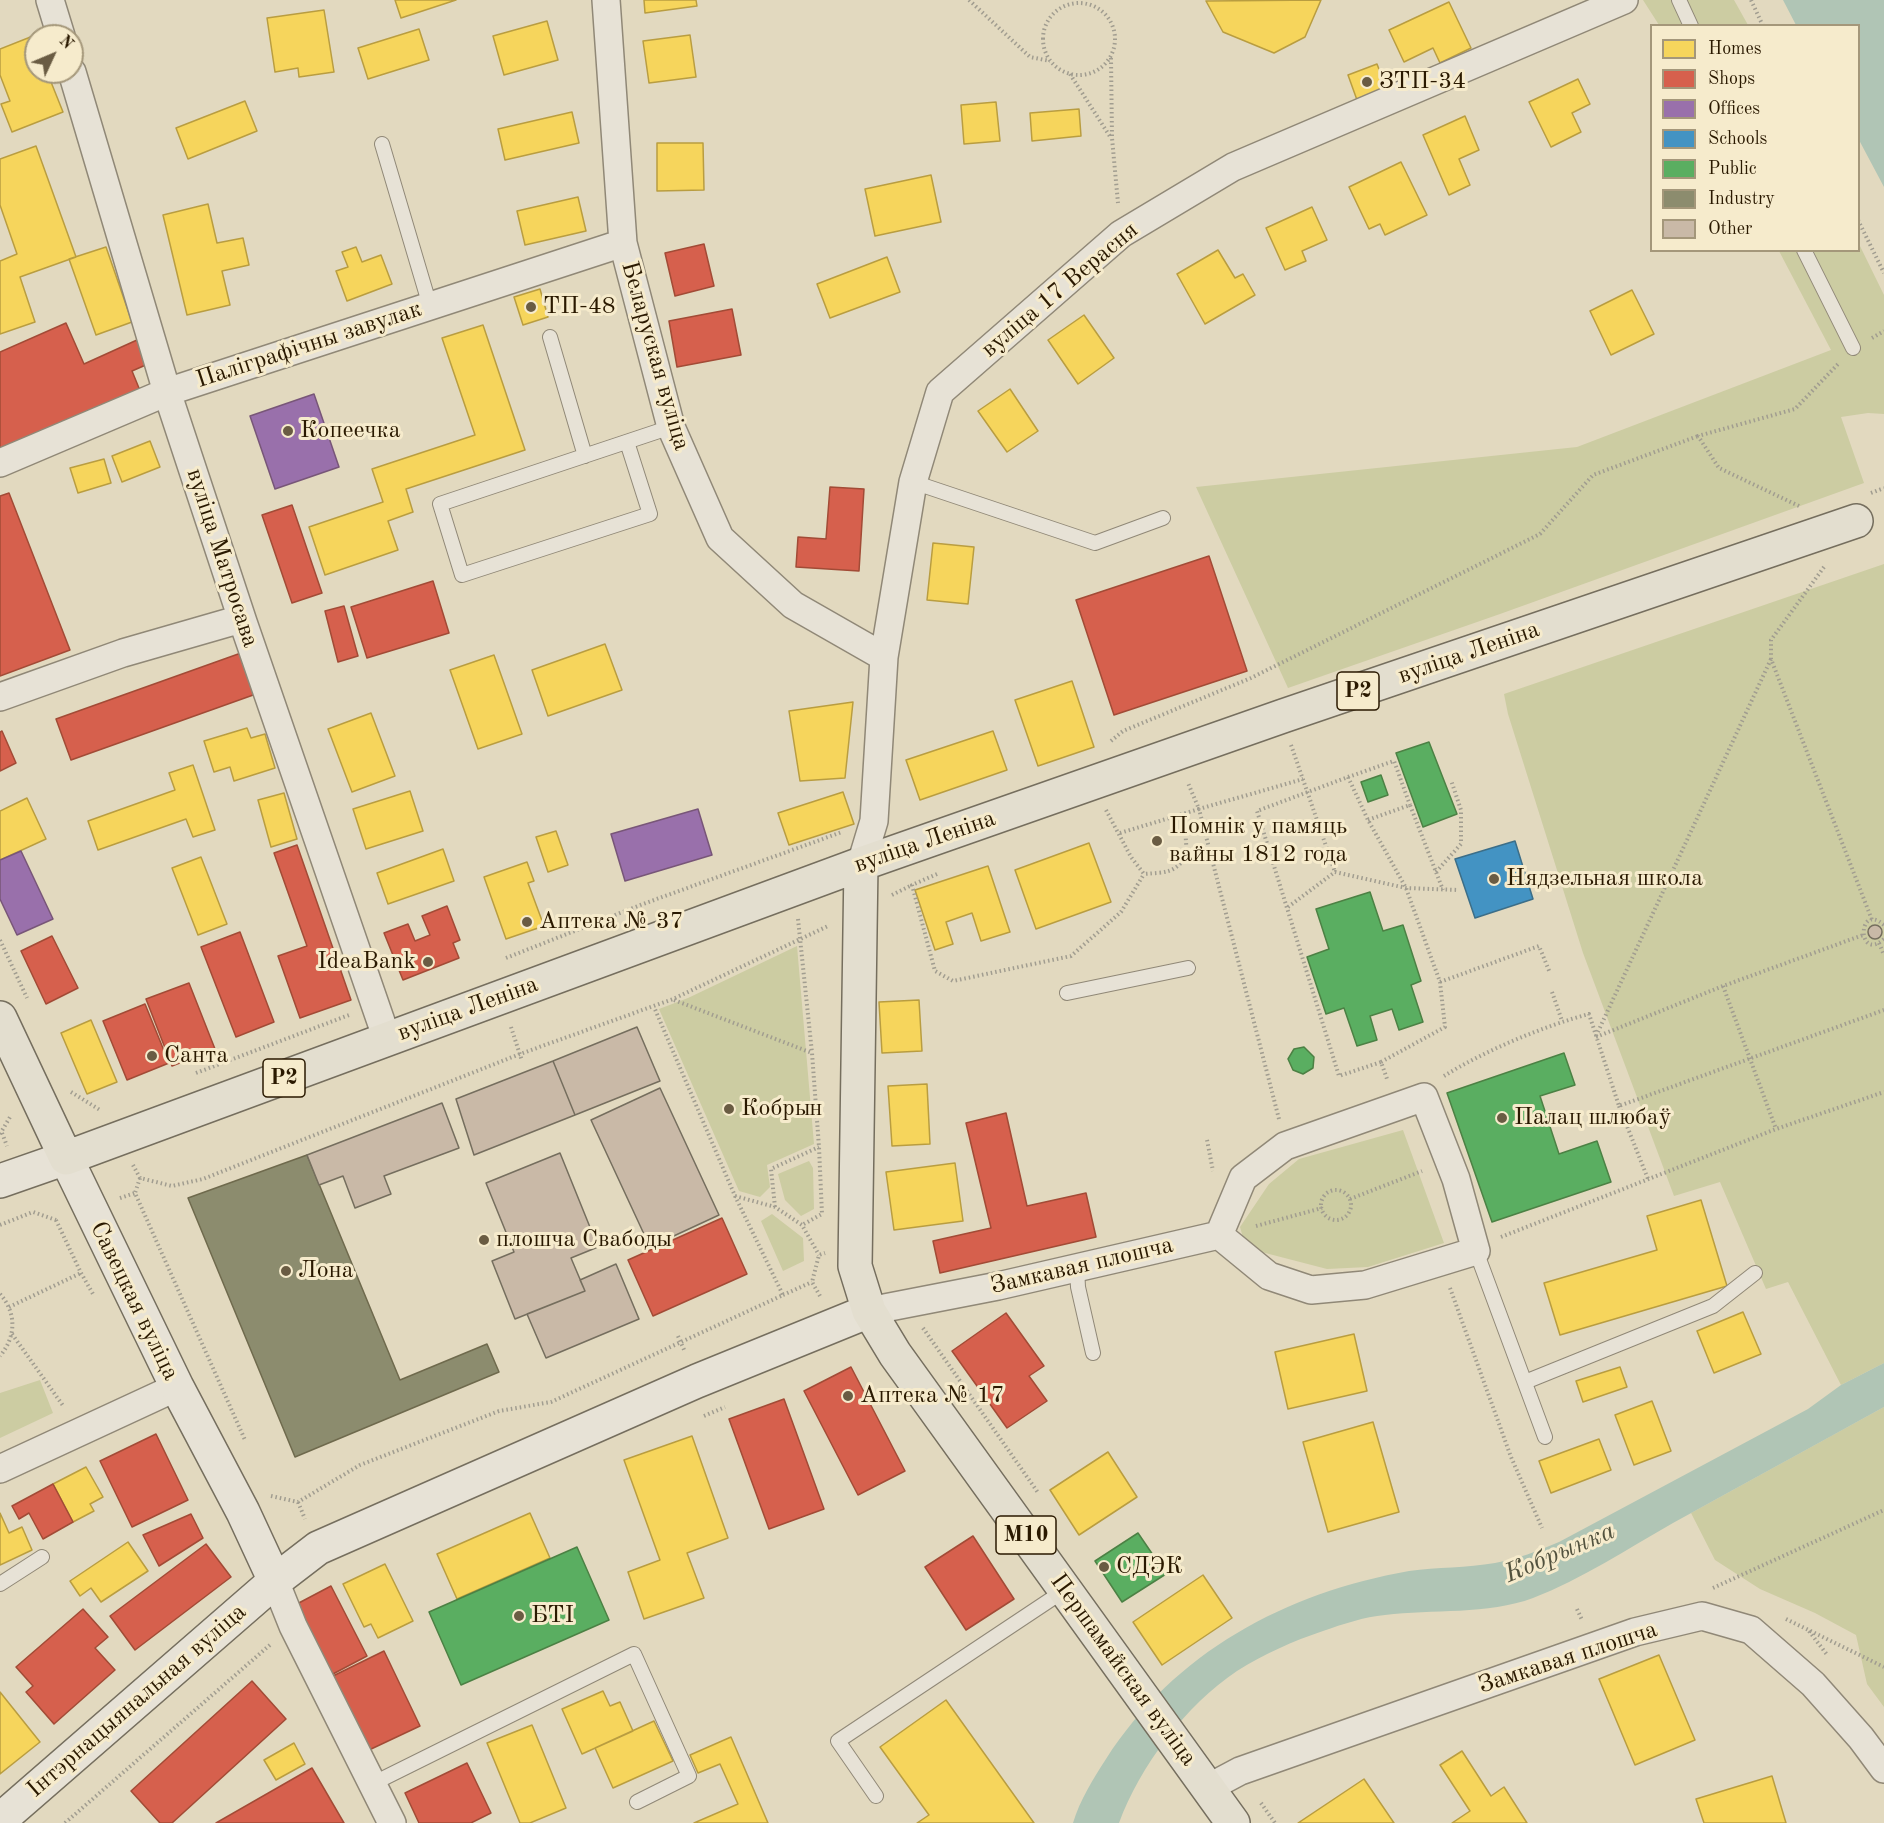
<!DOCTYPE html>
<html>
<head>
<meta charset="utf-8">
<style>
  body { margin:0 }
  #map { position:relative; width:1884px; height:1823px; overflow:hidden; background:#e2d9bf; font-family:"Old Standard TT",serif }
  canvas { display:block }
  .legend { position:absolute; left:1650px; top:24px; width:210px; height:228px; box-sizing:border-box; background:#f6ebcc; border:2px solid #a4977a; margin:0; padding:8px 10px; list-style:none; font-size:18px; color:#2a1900 }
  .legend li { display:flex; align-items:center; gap:12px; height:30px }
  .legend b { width:30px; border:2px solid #a4977a }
  .north { position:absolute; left:24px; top:24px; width:60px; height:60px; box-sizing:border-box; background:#f6ebcc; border:2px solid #a4977a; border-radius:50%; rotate:46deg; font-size:16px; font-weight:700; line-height:24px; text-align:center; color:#2a1900 }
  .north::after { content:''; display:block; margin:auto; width:21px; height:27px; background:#6a5c43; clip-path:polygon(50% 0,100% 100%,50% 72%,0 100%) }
</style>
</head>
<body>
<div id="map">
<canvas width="1884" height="1823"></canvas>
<ul class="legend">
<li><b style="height:16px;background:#f6d55c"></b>Homes</li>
<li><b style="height:16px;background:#d6604d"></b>Shops</li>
<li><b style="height:16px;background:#9970ab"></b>Offices</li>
<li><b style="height:16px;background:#4393c3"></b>Schools</li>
<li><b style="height:16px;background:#5aae61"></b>Public</li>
<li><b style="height:16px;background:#8c8c6e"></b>Industry</li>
<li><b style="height:16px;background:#c9b9a7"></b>Other</li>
</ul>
<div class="north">N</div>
</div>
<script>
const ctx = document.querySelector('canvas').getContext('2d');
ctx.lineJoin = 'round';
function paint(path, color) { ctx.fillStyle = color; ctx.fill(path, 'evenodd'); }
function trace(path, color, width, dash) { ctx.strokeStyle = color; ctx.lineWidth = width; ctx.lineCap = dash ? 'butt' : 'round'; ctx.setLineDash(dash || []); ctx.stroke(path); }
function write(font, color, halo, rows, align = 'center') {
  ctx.font = font + ' "Old Standard TT",serif'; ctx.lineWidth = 6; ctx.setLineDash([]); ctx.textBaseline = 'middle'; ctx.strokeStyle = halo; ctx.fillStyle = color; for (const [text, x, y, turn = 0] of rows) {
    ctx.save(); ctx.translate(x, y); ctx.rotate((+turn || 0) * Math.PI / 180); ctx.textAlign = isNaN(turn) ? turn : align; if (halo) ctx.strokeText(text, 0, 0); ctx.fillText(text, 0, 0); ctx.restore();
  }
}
paint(new Path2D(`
  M1643 0H1734L1748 25H1659Z
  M1859 244 1884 295V414L1868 413 1841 417 1864 483 1500 614 1288 688 1196 487 1577 447 1831 350 1779 251 1858 250Z
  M1884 564V1363L1841 1385 1788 1282 1766 1289 1720 1182 1674 1196 1583 953 1508 714 1504 694Z
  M797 946 814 1144 767 1165 770 1187 760 1197 739 1191 659 1009 688 998Z
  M1403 1130 1444 1243 1368 1267 1327 1269 1246 1248 1240 1227 1269 1184 1299 1159Z
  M809 1161 813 1168 814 1209 801 1216 785 1200 778 1174Z
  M772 1214 803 1238 804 1261 783 1271 761 1221Z
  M40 1380 53 1413 0 1438V1393Z
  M1884 1407V1707L1867 1684 1856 1635 1815 1613 1760 1589 1715 1560 1691 1513Z`), '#cccca2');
paint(new Path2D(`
  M1783 0H1884V187L1859 140 1858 26 1796 25Z
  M1884 1363V1407C1814 1446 1743 1484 1673 1523 1627 1549 1582 1579 1533 1598 1488 1615 1432 1609 1385 1615 1364 1617 1343 1624 1323 1631 1293 1641 1264 1654 1237 1671 1186 1705 1140 1766 1119 1823H1073C1080 1800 1093 1779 1106 1759 1175 1652 1285 1593 1409 1571 1437 1567 1467 1568 1495 1563 1517 1559 1538 1551 1559 1542L1808 1409 1841 1385Z`), '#b0c5b5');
const homes = new Path2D(`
  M395 0H456L401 18Z
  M644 0H696L697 6 645 13Z
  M1321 0 1305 37 1274 53 1223 32 1206 1Z
  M1449 2 1471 48 1440 63 1433 48 1404 62 1389 30Z
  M324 10 334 72 299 77 298 68 275 72 267 18Z
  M547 21 558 60 504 75 493 36Z
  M419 29 429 60 368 79 358 48Z
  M690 35 696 77 649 83 643 41Z
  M33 36 36 44V72H47L63 112 12 132 1 104 10 101 0 75V49Z
  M1377 64 1387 90 1357 100 1348 75Z
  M1578 79 1590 104 1572 113 1581 132 1551 147 1529 102Z
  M245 101 257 131 188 159 176 128Z
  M996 102 1000 141 964 144 961 105Z
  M1079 109 1081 136 1032 141 1030 113Z
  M572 112 579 143 505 160 498 129Z
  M1465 116 1479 150 1459 159 1470 185 1449 195 1423 135Z
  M657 143H703L704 190 657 191Z
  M36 146 76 257 20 277 35 322 0 334V261L17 254 0 205V159Z
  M1401 162 1427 215 1385 235 1380 224 1369 229 1349 187Z
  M931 175 941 222 875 236 865 189Z
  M578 197 586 231 525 245 517 211Z
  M208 204 217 243 243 238 249 265 222 271 230 305 187 315 163 215Z
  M1312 207 1327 240 1302 251 1306 261 1285 270 1266 228Z
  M106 247 132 322 96 335 69 259Z
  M356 247 362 262 381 255 392 284 347 301 336 271 348 267 342 252Z
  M1218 250 1235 278 1243 274 1255 295 1205 324 1177 274Z
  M887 257 900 292 830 318 817 284Z
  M540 289 548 317 523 325 514 297Z
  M1632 290 1654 334 1611 355 1590 311Z
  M1084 315 1114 358 1078 384 1048 340Z
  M483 325 525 450 406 489 413 512 388 521 398 550 325 575 309 527 383 502 372 469 475 435 442 338Z
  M1010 389 1038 431 1007 452 978 411Z
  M150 441 160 467 122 482 112 456Z
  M104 459 111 483 78 493 70 468Z
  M933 543 974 547 968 604 927 600Z
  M605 644 622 690 548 716 532 670Z
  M494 655 522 734 478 749 450 670Z
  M1072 681 1094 747 1038 766 1015 700Z
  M853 702 845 778 800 781 789 711Z
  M371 713 395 776 352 792 328 729Z
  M247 728 251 738 265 734 275 768 234 781 230 767 214 772 204 741Z
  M993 731 1007 770 920 800 906 760Z
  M193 765 215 830 193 837 186 819 98 850 88 821 175 790 169 773Z
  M410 791 423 831 366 849 353 809Z
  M843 792 854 824 789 845 778 813Z
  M284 793 297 839 271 847 258 800Z
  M27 798 46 839 0 860V811Z
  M556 831 568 865 548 872 536 837Z
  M1089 843 1111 902 1036 929 1015 870Z
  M443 849 454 881 388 904 377 873Z
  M201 857 227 924 198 935 172 868Z
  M527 862 534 881 528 883 544 926 506 939 484 877Z
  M988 866 1010 932 981 941 972 913 946 922 953 944 935 950 915 890Z
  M919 1000 922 1051 882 1053 879 1002Z
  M91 1020 117 1082 87 1094 61 1033Z
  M927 1084 930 1144 892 1146 888 1086Z
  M955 1163 963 1221 894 1230 886 1172Z
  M1701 1200 1727 1286 1560 1335 1544 1283 1657 1250 1647 1216Z
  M1743 1312 1761 1354 1714 1373 1697 1331Z
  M1354 1334 1367 1391 1288 1409 1275 1352Z
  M1620 1367 1627 1387 1583 1402 1576 1381Z
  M1652 1401 1671 1451 1634 1465 1615 1415Z
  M1373 1422 1399 1512 1328 1532 1303 1442Z
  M692 1436 728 1538 687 1553 704 1598 644 1619 628 1572 660 1560 624 1460Z
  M1599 1439 1611 1470 1551 1493 1539 1461Z
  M1108 1452 1137 1497 1079 1535 1050 1490Z
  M86 1467 103 1497 90 1504 94 1511 73 1522 53 1484Z
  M0 1513 9 1533 22 1527 32 1550 0 1565Z
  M530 1513 550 1558 457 1599 437 1554Z
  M128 1542 148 1571 101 1602 91 1588 80 1596 70 1581Z
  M385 1564 413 1621 378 1638 371 1624 364 1627 343 1584Z
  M1203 1575 1232 1618 1162 1665 1133 1622Z
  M1659 1655 1695 1740 1635 1765 1599 1679Z
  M603 1691 610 1706 620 1702 633 1731 582 1754 562 1709Z
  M0 1692 40 1742 0 1774Z
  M946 1700 1034 1823H917L929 1815 880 1747Z
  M654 1721 673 1761 613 1788 595 1748Z
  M532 1725 566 1808 530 1823H520L487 1743Z
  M731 1737 768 1823H694L738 1804 720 1764 698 1773 690 1755Z
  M294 1743 305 1764 276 1780 264 1760Z
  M1462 1751 1491 1796 1504 1787 1527 1823H1452L1470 1811 1440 1765Z
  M1772 1776 1786 1823H1704L1696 1799Z
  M1364 1779 1394 1823H1298Z`);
paint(homes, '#f6d55c');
trace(homes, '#b99d40', 1.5);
const shops = new Path2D(`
  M704 244 714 286 675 296 665 253Z
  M732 309 741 355 677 367 669 321Z
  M66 323 84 364 137 340 148 364 132 371 141 393 0 455V352Z
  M830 487 864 489 859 571 796 567 798 537 826 539Z
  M9 493 70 650 0 676V496Z
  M292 505 322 593 292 603 262 515Z
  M1209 556 1247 671 1114 715 1076 600Z
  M433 581 449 633 367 658 351 607Z
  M344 606 358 656 338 662 325 611Z
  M241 653 256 694 71 760 56 719Z
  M2 731 16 763 0 771V732Z
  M297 845 351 1000 300 1018 278 956 307 946 274 853Z
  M447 906 460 940 453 943 459 958 403 980 384 933 408 924 415 941 430 935 422 916Z
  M240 932 274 1022 236 1037 201 947Z
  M52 936 78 988 46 1004 21 951Z
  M189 983 215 1049 172 1066 146 999Z
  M145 1004 169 1063 127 1080 103 1021Z
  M1006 1113 1027 1206 1086 1193 1096 1237 940 1273 933 1241 991 1228 966 1123Z
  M722 1218 747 1274 653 1316 628 1260Z
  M1006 1313 1044 1366 1029 1376 1047 1401 1007 1428 952 1351Z
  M851 1367 905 1471 858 1495 804 1391Z
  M784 1399 824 1509 769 1529 729 1419Z
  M156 1434 188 1500 132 1527 100 1461Z
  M53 1484 73 1522 43 1539 29 1513 19 1519 12 1506Z
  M191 1514 203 1538 159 1566 143 1535Z
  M973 1536 1014 1599 966 1630 925 1567Z
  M206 1544 231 1577 135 1650 110 1616Z
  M331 1586 367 1656 331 1675 295 1605Z
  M83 1609 108 1637 95 1648 115 1670 54 1724 26 1692 33 1686 16 1667Z
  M384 1651 420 1726 369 1750 333 1676Z
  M252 1681 286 1719 172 1823H160L131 1791Z
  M467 1763 491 1813 471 1823H419L405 1793Z
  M312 1768 344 1823H216Z`);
paint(shops, '#d6604d');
trace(shops, '#a24b36', 1.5);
const offices = new Path2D(`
  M314 394 339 467 275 489 250 416Z
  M698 809 712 855 625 881 611 834Z
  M21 851 53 919 17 935 0 899V860Z`);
paint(offices, '#9970ab');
trace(offices, '#785678', 1.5);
const schools = new Path2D(`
  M1515 841 1533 899 1475 918 1455 859Z`);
paint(schools, '#4393c3');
trace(schools, '#3c6e88', 1.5);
const public = new Path2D(`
  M1429 742 1457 814 1423 827 1396 753Z
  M1381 775 1388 795 1368 802 1361 782Z
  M1370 892 1383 931 1403 925 1421 981 1411 985 1423 1022 1399 1030 1392 1009 1370 1016 1377 1040 1357 1046 1344 1008 1326 1014 1307 957 1329 949 1316 909Z
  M1304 1047 1314 1057 1313 1068 1303 1074 1293 1070 1288 1059 1294 1049Z
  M1564 1053 1575 1085 1540 1096 1559 1154 1597 1141 1611 1182 1492 1222 1447 1093Z
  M1138 1533 1166 1574 1122 1602 1095 1561Z
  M577 1547 609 1620 461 1685 429 1612Z`);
paint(public, '#5aae61');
trace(public, '#4c8144', 1.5);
const industry = new Path2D(`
  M307 1155 400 1380 487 1344 499 1372 295 1457 188 1198Z`);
paint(industry, '#8c8c6e');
trace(industry, '#6f6a4d', 1.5);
const building = new Path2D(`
  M1868 932a7 7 0 1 1 14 0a7 7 0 1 1-14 0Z
  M637 1027 660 1081 575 1115 553 1061Z
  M553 1061 575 1115 474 1155 456 1099Z
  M660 1088 719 1215 650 1247 591 1120Z
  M442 1103 459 1148 384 1176 391 1194 355 1208 343 1176 319 1185 307 1155Z
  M560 1153 598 1247 571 1258 585 1291 515 1319 492 1261 514 1252 486 1183Z
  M616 1264 639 1319 546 1358 527 1314 585 1291 580 1280Z`);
paint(building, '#c9b9a7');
trace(building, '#756e5e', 1.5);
const lane = new Path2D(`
  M1679 0 1691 26
  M382 144 430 306
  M1804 250 1853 348
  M550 337 585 456
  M627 442 650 514 462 575 440 504 671 427
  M913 482 1095 543 1163 518
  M1067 993 1188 968
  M1476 1251 1545 1437
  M1077 1268 1078 1287 1093 1353
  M1525 1382 1713 1306 1755 1273
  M0 1584 42 1557
  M372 1784 634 1654 689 1776 637 1802
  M876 1796 838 1741 1065 1590`);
const street = new Path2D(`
  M50 0 61 36
  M606 0 623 243 671 427 720 538 793 605 884 657
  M72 72 167 392 243 622 387 1039
  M0 463 167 392 623 243
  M0 697 123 653 234 621 243 622
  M861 864 874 821 884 657 913 482 940 392 1121 234 1233 167 1624 0
  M869 1311 998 1286 1219 1235 1269 1276 1311 1290 1365 1285 1476 1251 1456 1179 1424 1097 1285 1146 1243 1178 1219 1235
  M0 1469 177 1387
  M275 1581 293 1626 392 1823
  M1208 1788 1240 1771 1635 1632 1702 1616 1751 1630 1813 1684 1861 1738 1884 1769`);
const secondary = new Path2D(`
  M0 1181 66 1158 177 1387 243 1512 275 1581
  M0 1820 275 1581 318 1548 697 1381 869 1311`);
const primary = new Path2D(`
  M861 864 855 1266 869 1311 895 1354 1233 1823
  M0 1018 66 1158 861 864 1283 716 1856 521`);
trace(lane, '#908877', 16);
trace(street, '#908877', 30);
trace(secondary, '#756e5e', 36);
trace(primary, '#756e5e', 36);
trace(new Path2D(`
  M969 0 1030 57 1050 61
  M1751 0 1763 26
  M1043 39a36 36 0 1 1 72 0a36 36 0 1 1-72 0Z
  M1111 58 1112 138 1118 203
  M1070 74 1111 138
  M1858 220 1884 273
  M1872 338 1884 331
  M1871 493 1884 488
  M1799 506 1719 468 1698 436 1795 409 1838 364
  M1824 567 1771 640V659L1872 920
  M1111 741 1123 731 1251 678 1540 534 1593 475 1698 436
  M1291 745 1335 872
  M1348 777 1394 761 1410 805
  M1106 810 1131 857 1144 874C1166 872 1173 874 1187 856L1184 813
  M1368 820 1410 805 1443 890
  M1120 833 1199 809 1188 783
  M1436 872 1461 844V810L1451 780
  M937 874 912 885 935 971 953 981 1071 956 1121 912 1144 874
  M892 895 912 885
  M1288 907 1335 872 1406 888 1458 890
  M798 919 812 1053
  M1884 925C1857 901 1857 963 1884 939
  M0 940 27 998
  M1879 943 1884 955
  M506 958 643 904 842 832
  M1440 982 1539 946 1550 973
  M1723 986 1776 1129
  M1552 992 1562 1021
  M674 1000 812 1053 819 1147 822 1214 802 1225
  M511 1027 522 1061
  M1596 1036 1771 659
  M1596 1037 1723 986 1863 935
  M1381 1062 1445 1027 1440 982 1406 888 1368 820 1348 777 1257 811 1339 1076 1381 1062 1387 1079
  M196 1073 349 1015
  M1444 1076C1484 1051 1544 1026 1589 1014L1619 1106 1884 1010
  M71 1092 100 1110
  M1619 1106 1648 1179
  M1279 1119 1199 809 1303 779
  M2 1133 7 1146
  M0 1134 10 1117
  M1207 1140 1213 1171
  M133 1165 140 1178 172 1186 203 1179 520 1054 673 999 828 926
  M140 1178 135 1193 245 1440
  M1321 1205a15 15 0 1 1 30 0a15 15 0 1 1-30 0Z
  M735 1196 775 1207 802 1225 819 1255
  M120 1198 135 1193
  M1350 1199 1422 1171
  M775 1207 771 1169 819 1147
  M56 1220 81 1273 93 1294
  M0 1225 33 1212 56 1220
  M1256 1226 1322 1208
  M1501 1237 1776 1129 1884 1092
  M1450 1288 1511 1457 1542 1528
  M0 1294C17 1313 16 1337 0 1356
  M783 1295 812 1282
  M820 1296 812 1282 819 1255 825 1253
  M9 1307 81 1273
  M923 1328 1039 1494
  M12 1334 64 1407
  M678 1336 685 1352
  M704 1416 725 1407
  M271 1496 298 1502 360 1465 499 1411 551 1402 783 1295 735 1196 654 1007
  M298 1502 305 1519
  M1713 1588 1884 1510
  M1577 1609 1582 1620
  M1786 1619 1884 1667
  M1809 1631 1828 1656
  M1261 1803 1275 1823
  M65 1823 271 1644`), '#a19d90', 4, [1.5, 3]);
trace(lane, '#e7e2d6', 14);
trace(street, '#e7e2d6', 27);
trace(secondary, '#e7e2d6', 33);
trace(primary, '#e3decf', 33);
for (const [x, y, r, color] of [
  [1367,82,6,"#6a5c43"],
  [531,307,6,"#6a5c43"],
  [288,431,6,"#6a5c43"],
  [1157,841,6,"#6a5c43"],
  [1494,879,6,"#6a5c43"],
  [527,922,6,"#6a5c43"],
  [428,962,6,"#6a5c43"],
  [152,1056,6,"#6a5c43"],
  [729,1109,6,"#6a5c43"],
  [1502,1118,6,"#6a5c43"],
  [484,1240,6,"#6a5c43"],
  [286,1271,6,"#6a5c43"],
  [848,1396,6,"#6a5c43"],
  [1104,1567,6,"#6a5c43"],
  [519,1616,6,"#6a5c43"]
]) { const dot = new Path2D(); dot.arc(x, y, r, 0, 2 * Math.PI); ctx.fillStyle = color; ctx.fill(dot); trace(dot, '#f6ebcc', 2); }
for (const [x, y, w] of [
  [1358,691,42],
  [284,1078,42],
  [1026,1535,60]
]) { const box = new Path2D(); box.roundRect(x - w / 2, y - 19, w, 38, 4.5); ctx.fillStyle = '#f6ebcc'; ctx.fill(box); trace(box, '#2a1900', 1.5); }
write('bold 22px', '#2a1900', null, [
  ["Р2",1358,691],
  ["Р2",284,1078],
  ["М10",1026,1535]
]);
write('24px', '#2a1900', '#f6ebcc', [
  ["ЗТП-34",1379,82],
  ["ТП-48",543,307],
  ["Копеечка",300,431],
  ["Помнік у памяць",1169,827],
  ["вайны 1812 года",1169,855],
  ["Нядзельная школа",1506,879],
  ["Аптека № 37",539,922],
  ["IdeaBank",416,962,"right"],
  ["Санта",164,1056],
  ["Кобрын",741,1109],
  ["Палац шлюбаў",1514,1118],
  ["плошча Свабоды",496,1240],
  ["Лона",298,1271],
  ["Аптека № 17",860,1396],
  ["СДЭК",1116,1567],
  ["БТІ",531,1616]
], 'left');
write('24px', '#2a1900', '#f6ebcc', [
  ["вуліца 17 Верасня",1060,290,-40],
  ["Паліграфічны завулак",309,345,-18],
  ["Беларуская вуліца",655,356,74],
  ["вуліца Матросава",222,558,72],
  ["вуліца Леніна",1469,653,-19],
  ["вуліца Леніна",925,842,-19],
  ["вуліца Леніна",468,1009,-20],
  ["Замкавая плошча",1082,1266,-13],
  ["Савецкая вуліца",134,1301,64],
  ["Замкавая плошча",1568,1658,-18],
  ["Першамайская вуліца",1123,1670,54],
  ["Інтэрнацыянальная вуліца",137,1701,-41]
]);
write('italic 26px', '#52523e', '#f6ebcc', [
  ["Кобрынка",1560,1553,-23]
]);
</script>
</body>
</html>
